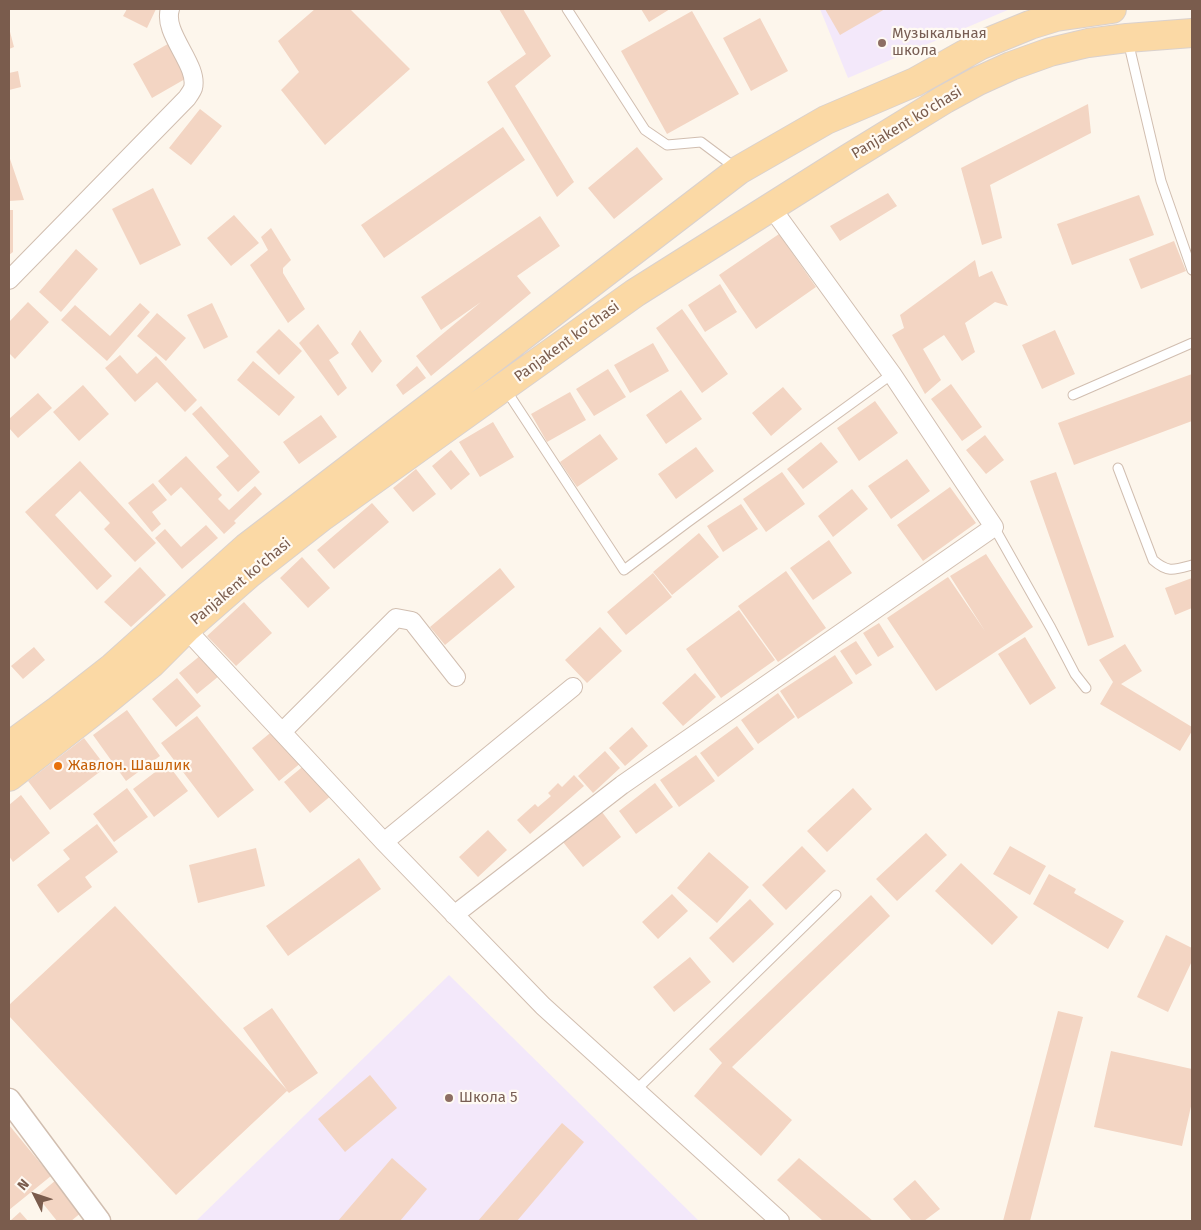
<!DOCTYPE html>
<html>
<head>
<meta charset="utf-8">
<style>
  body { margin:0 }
  #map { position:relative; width:1201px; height:1230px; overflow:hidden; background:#fdf6ec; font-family:"Fira Sans",sans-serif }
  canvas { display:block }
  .frame { position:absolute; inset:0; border:10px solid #7a5c4d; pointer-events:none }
  .north { position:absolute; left:10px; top:1170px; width:50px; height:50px; -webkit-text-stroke:4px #fffaf3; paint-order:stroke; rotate:311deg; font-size:14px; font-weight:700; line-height:20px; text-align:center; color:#7a5c4d }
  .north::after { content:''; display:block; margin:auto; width:18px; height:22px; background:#7a5c4d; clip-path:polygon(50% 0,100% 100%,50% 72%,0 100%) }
</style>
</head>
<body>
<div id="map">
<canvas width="1201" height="1230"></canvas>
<div class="frame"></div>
<div class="north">N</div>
</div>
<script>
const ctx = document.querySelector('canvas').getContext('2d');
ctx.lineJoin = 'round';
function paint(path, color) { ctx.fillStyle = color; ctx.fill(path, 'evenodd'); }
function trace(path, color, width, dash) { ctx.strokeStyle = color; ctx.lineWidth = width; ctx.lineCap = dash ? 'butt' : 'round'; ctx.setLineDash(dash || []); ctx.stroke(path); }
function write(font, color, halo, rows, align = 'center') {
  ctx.font = font + ' "Fira Sans",sans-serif'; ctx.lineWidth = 4.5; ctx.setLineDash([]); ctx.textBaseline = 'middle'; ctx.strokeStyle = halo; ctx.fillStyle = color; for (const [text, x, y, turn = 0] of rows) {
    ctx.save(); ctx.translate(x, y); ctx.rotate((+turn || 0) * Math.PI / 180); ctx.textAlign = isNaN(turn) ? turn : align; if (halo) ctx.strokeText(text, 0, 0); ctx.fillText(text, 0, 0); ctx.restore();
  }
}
paint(new Path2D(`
  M820 9H1010L848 78Z
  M449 975 699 1221H196Z`), '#f3e8fa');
paint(new Path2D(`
  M127 9H156L147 28 123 16Z
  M315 9H350L410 69 325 145 281 90 299 72 278 41Z
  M499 9H523L551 56 515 86 574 182 557 197 487 82 526 54Z
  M641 9H670L649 22Z
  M825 9H885L840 35Z
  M692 11 739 94 667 134 621 51Z
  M760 18 788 71 751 91 723 38Z
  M9 28 14 47 9 49Z
  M173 41 192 75 152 98 133 64Z
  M18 71 21 87 9 90V73Z
  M1088 104 1091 133 990 185 1002 238 982 245 961 168Z
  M200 109 222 126 191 165 169 148Z
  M503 127 525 160 384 258 361 225Z
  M637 147 663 179 614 219 588 188Z
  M9 156 24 200 9 201Z
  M153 188 181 245 140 265 112 209Z
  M888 193 897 206 840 241 830 226Z
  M1139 195 1154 235 1072 265 1057 224Z
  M9 210H13V252L9 255Z
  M234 215 259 243 231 266 207 238Z
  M540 216 560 246 517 276 531 293 431 376 416 356 481 302 441 330 421 297Z
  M271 228 291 260 283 268V273L305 309 288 323 250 265 268 250 261 237Z
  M779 234 816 287 756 329 719 275Z
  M1174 241 1186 271 1141 289 1129 259Z
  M76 249 98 269 61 312 39 292Z
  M975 260 979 277 992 271 1008 306 995 302 965 323 975 352 962 361 944 335 923 349 941 380 925 394 892 335 904 328 900 315Z
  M720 284 737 312 705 332 688 305Z
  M28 302 49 322 15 359 9 353V322Z
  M140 303 150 312 107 361 61 320 75 305 110 336Z
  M212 303 228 337 204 349 187 315Z
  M682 309 728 374 702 393 656 328Z
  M157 313 186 338 166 361 137 336Z
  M318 324 339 353 329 360 347 388 338 396 299 343Z
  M279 329 302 351 279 375 256 352Z
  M360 330 382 361 372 373 351 344Z
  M1055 330 1075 374 1042 389 1022 345Z
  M653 343 669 371 630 393 614 365Z
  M120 355 137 374 156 356 197 400 185 412 157 382 135 402 105 368Z
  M253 361 295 397 279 416 237 380Z
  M417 366 426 378 403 395 396 385Z
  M608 369 626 397 594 416 576 389Z
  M1192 374V421L1074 465 1058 423Z
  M951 384 982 427 962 441 931 399Z
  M83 385 109 414 79 441 53 412Z
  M783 387 802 409 771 436 752 413Z
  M681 390 702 419 666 444 646 415Z
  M570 392 586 420 547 442 531 414Z
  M38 393 52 408 18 438 9 428V419Z
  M875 401 898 433 859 461 837 428Z
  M201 406 260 472 238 492 216 467 229 456 192 414Z
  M321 415 337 437 299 464 283 442Z
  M493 422 514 457 480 477 459 442Z
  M600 434 618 459 577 487 560 462Z
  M985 435 1004 460 986 474 966 450Z
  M821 442 838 462 803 489 787 469Z
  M696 447 714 471 676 499 658 474Z
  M451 450 470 474 451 490 432 466Z
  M186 456 222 495 218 499 229 510 255 486 262 494 234 521 236 523 224 534 181 487 171 496 158 481Z
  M907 459 930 491 891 519 868 486Z
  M80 461 156 543 135 562 104 529 110 523 80 491 55 515 112 576 97 590 25 512Z
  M416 469 436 494 413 512 393 488Z
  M782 472 805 504 766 532 743 499Z
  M1056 472 1114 637 1088 646 1030 481Z
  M153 483 167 500 152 512 161 524 152 532 128 503Z
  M950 487 976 523 923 561 897 525Z
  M852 489 868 509 833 537 818 516Z
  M372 503 389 522 334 569 317 550Z
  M741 504 758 529 723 552 707 526Z
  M206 525 218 538 182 569 155 538 165 529 181 547Z
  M699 533 719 557 672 595 653 572Z
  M829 540 852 573 813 600 790 568Z
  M986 554 1033 627 936 691 887 618 948 577 985 631 950 576Z
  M302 557 330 588 308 608 280 578Z
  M140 567 166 595 131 627 104 602Z
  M500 568 515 587 445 645 430 627Z
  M786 571 826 628 778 662 738 606Z
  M653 573 672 597 626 635 607 612Z
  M1192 578V608L1175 615 1165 588Z
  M244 602 272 633 236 666 207 636Z
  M739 610 775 660 721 698 686 649Z
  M879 623 894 647 878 657 863 633Z
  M600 627 622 651 587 683 565 660Z
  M1025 637 1056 688 1030 705 998 654Z
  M856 641 872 665 856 675 840 651Z
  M1125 644 1142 671 1121 684 1192 727V731L1180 751 1100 704 1113 682 1099 660Z
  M34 647 45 660 23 679 11 666Z
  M201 655 219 676 197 694 179 673Z
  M835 655 853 683 798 719 780 691Z
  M695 673 716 697 683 726 662 703Z
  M177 678 201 706 176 727 152 699Z
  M778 693 795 717 758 744 741 720Z
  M127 710 160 756 126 781 93 735Z
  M197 716 254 790 218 818 161 743Z
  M737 726 754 749 718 777 700 753Z
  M632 727 648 746 625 766 609 748Z
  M275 729 302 762 279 781 252 748Z
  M84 738 106 767 50 810 28 781Z
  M605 751 620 768 593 793 578 776Z
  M696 755 715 781 679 807 660 780Z
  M167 763 188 791 154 817 133 789Z
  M306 764 332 795 310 813 284 782Z
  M574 775 584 786 530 834 517 820 535 804 538 807 551 796 548 793 558 783 562 787Z
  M655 783 673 807 636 834 619 811Z
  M127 788 148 817 114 842 93 814Z
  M853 788 872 809 827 852 807 831Z
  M21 795 50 833 13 862 9 856V805Z
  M602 812 621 837 583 867 563 842Z
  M97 824 118 852 85 877 92 887 58 913 37 885 70 859 63 850Z
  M488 830 507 850 478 877 459 857Z
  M926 833 947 855 897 901 876 879Z
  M802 846 826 871 786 910 762 885Z
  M1010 846 1046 866 1030 895 993 874Z
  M256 848 265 886 198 903 189 865Z
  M709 852 749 887 717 923 677 888Z
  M359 858 381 889 288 956 266 926Z
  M961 863 1018 917 992 945 935 891Z
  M1049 874 1076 889 1074 893 1124 921 1108 949 1033 904Z
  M672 894 688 911 658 939 642 922Z
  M871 895 890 916 732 1067 792 1120 761 1156 694 1096 722 1063 709 1049Z
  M750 899 774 924 733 963 709 938Z
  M115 906 287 1090 243 1028 272 1008 318 1073 289 1093 287 1091 176 1195 9 1016V1005Z
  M1166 935 1192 948V961L1168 1012 1137 997Z
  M690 957 711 982 674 1012 653 987Z
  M1058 1011 1083 1017 1030 1221H1003Z
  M1111 1051 1192 1069V1102L1182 1146 1094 1127Z
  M370 1075 397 1108 345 1152 318 1119Z
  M562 1123 584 1142 517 1221H478Z
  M9 1125 51 1176 9 1210Z
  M392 1158 427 1189 400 1221H338Z
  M799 1158 873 1221H823L777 1180Z
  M56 1180 82 1212 71 1221H57L37 1196Z
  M915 1180 940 1209 924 1221H912L893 1199Z
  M20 1212 28 1221H10Z`), '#f3d5c3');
const service = new Path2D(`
  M567 9 645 130 667 145 701 142 737 169
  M1128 41 1161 181 1192 270
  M506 390 624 570 688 522 892 374
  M1073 395 1192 343
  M1118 468 1153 560C1168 573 1174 570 1192 565
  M994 527 1051 628 1075 674 1086 688
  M635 1091 836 895`);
const minor = new Path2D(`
  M9 280 187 98C189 95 192 91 193 88 199 65 162 33 170 9
  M186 629 384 842 543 1006 780 1221
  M282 732 396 618 412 621 456 677
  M384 842 573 687
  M454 915 622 785 994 527 892 374 771 207`);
const tertiary = new Path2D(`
  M9 1100 99 1221`);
const primary = new Path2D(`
  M9 746 58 710 113 667 247 547 739 170 826 120 915 82 981 45 1030 25 1056 17 1112 9
  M9 777 90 714 151 664 186 629 249 574 323 516 635 293 849 158 945 99 978 81 1011 66 1050 52 1088 43 1127 38 1192 33`);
trace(service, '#d1beb0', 11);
trace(minor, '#d1beb0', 20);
trace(tertiary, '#d1beb0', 25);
trace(primary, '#dad1cd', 30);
trace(service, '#fff', 9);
trace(minor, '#fff', 18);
trace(tertiary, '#fff', 22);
trace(primary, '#fbd9a5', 28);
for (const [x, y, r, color] of [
  [882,43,5,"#8d6e63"],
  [58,766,5,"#e8710a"],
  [449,1098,5,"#8d6e63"]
]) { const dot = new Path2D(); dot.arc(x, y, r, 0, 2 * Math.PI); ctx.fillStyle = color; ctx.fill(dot); trace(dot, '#fffaf3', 2); }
write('15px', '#785e54', '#fffaf3', [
  ["Музыкальная",892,34],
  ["школа",892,51],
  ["Школа 5",459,1098]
], 'left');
write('15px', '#7a5c4d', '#fffaf3', [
  ["Panjakent ko'chasi",907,123,-31],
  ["Panjakent ko'chasi",567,342,-36],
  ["Panjakent ko'chasi",241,582,-40]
]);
write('15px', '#c56008', '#fffaf3', [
  ["Жавлон. Шашлик",68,766]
], 'left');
</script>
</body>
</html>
